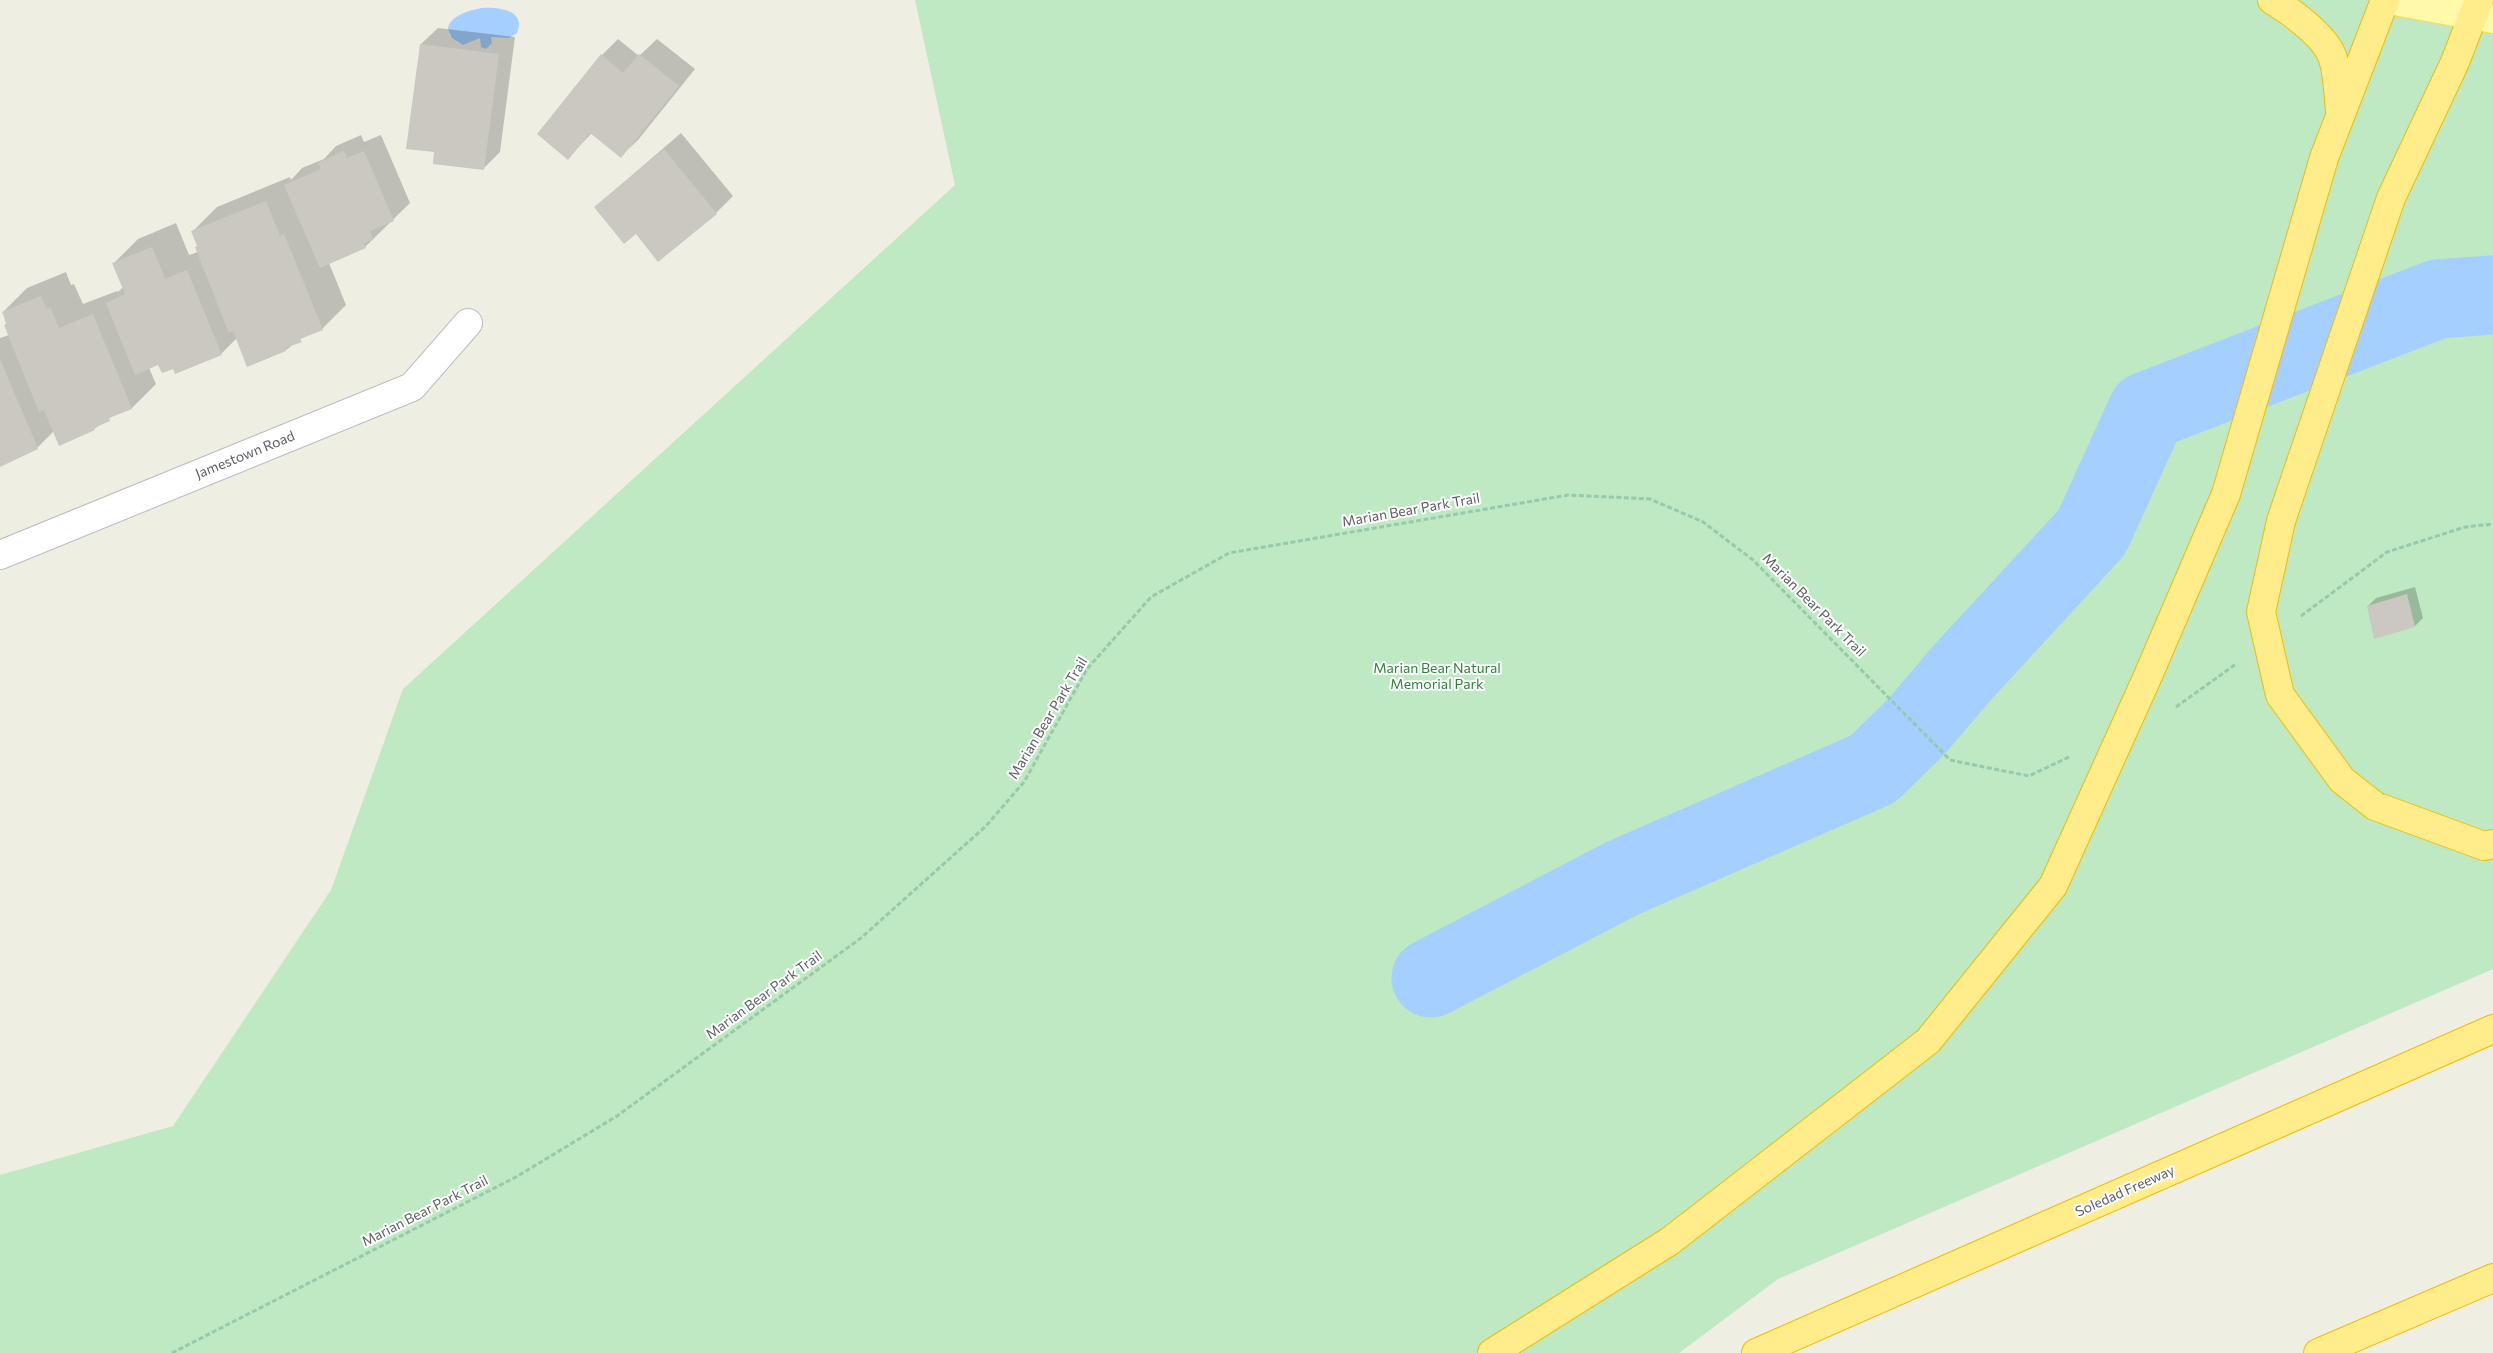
<!DOCTYPE html>
<html>
<head>
<meta charset="utf-8">
<style>
  body { margin:0 }
  canvas { display:block; background:#efeee3 }
</style>
</head>
<body>
<canvas width="2493" height="1353"></canvas>
<script>
const ctx = document.querySelector('canvas').getContext('2d');
ctx.lineJoin = 'round';
function paint(path, color) { ctx.fillStyle = color; ctx.fill(path, 'evenodd'); }
function trace(path, color, width, dash) { ctx.strokeStyle = color; ctx.lineWidth = width; ctx.lineCap = dash ? 'butt' : 'round'; ctx.setLineDash(dash || []); ctx.stroke(path); }
function write(font, color, halo, rows, align = 'center') {
  ctx.font = font + ' Commissioner,sans-serif'; ctx.lineWidth = 4; ctx.setLineDash([]); ctx.textBaseline = 'middle'; ctx.strokeStyle = halo; ctx.fillStyle = color; for (const [text, x, y, turn = 0] of rows) {
    ctx.save(); ctx.translate(x, y); ctx.rotate((+turn || 0) * Math.PI / 180); ctx.textAlign = isNaN(turn) ? turn : align; if (halo) ctx.strokeText(text, 0, 0); ctx.fillText(text, 0, 0); ctx.restore();
  }
}
paint(new Path2D(`
  M915 0H2493V969L1778 1279 1679 1353H0V1175L173 1126 331 890 403 689 955 185Z`), '#bee9c2');
paint(new Path2D(`
  M482 8C498 7 527 10 517 33L509 38 491 37 492 43 486 49 481 47 480 38 463 45 452 38 448 29C449 16 470 10 482 8Z`), '#a4cfff');
paint(new Path2D(`
  M438 28 515 37 500 152 483 169 436 151 421 44Z
  M618 39 639 56 657 39 695 69 638 140 621 156 592 133 568 158 602 55Z
  M681 133 733 196 716 213 659 260 636 233 595 207Z
  M361 135 364 142 381 135 410 203 365 247 329 263 346 305 322 329 306 335 286 350 237 338 221 354 173 367 159 363 149 368 156 384 132 408 114 415 94 429 54 431 37 448 0 466V338L9 335 3 312 27 288 66 272 71 285 74 284 83 304 117 291 118 292 123 287 113 264 138 239 176 223 189 255 198 252V245L193 231 217 207 290 177 291 180 302 168 324 159 336 146Z
  M2415 587 2423 618 2415 626 2368 606 2376 598Z`), '#0003');
trace(new Path2D(`
  M1431 978 1623 878 1873 769 1916 727 1962 673 2092 532 2147 411 2438 299 2493 295`), '#a4cfff', 79);
paint(new Path2D(`
  M420 44 499 54 484 170 433 164 434 152 406 149Z
  M601 54 623 73 639 54 679 86 621 158 590 133 568 160 537 134Z
  M664 149 717 214 658 262 636 234 624 244 594 207Z
  M344 151 347 158 364 151 394 221 370 231 373 239 364 243 366 248 320 268 284 185 321 169 318 163Z
  M266 201 280 236 284 234 323 330 300 339 302 342 285 348 286 351 247 367 233 331 229 333 195 247 197 246 191 231Z
  M152 247 165 279 187 270 222 355 175 374 173 369 162 373 158 365 135 375 106 303 125 294 112 263Z
  M41 296 47 309 50 307 59 328 93 314 132 409 109 418 110 421 94 428 95 430 59 446 44 410 39 412 4 325 7 324 2 312Z
  M0 359 38 449 0 467Z
  M2407 594 2415 627 2374 639 2367 606Z`), '#cac8c0');
const minor = new Path2D(`
  M0 555 412 387 468 323`);
const major = new Path2D(`
  M2389 0 2493 19`);
const highway = new Path2D(`
  M2272 0C2290 11 2324 35 2332 56 2338 72 2338 93 2340 110
  M2324 158 2385 0
  M2301 462 2391 198 2455 62 2479 0
  M2375 806 2484 846 2493 844
  M1492 1353 1670 1241 1928 1041
  M1756 1353 2493 1029
  M2318 1353 2493 1278`);
trace(minor, '#bbbdc3', 30);
trace(major, '#fddb4f', 30);
trace(highway, '#f3bc00', 30);
trace(new Path2D(`
  M2301 616 2387 552 2465 527 2493 524
  M2176 707 2236 664
  M172 1353 516 1177 617 1116 861 938 986 826 1024 782 1087 669 1151 597 1229 553 1568 495 1650 499 1703 522 1753 560 1950 760 2029 776 2071 756`), '#96caaa', 3, [5, 2.5]);
trace(minor, '#fff', 28);
trace(major, '#fff9a9', 28);
trace(highway, '#ffec8b', 28);
const highwayBridge = new Path2D(`
  M2301 462 2281 521 2261 612 2280 695 2342 780 2375 806
  M1928 1041 2053 886 2147 678 2226 494 2324 158`);
trace(highwayBridge, '#f3bc00', 30, []);
trace(highwayBridge, '#ffec8b', 28);
write('14px', '#5b5f65', '#fff', [
  ["Jamestown Road",245,455,-22],
  ["Marian Bear Park Trail",1411,510,-10],
  ["Marian Bear Park Trail",1814,605,45],
  ["Marian Bear Park Trail",1048,718,-59],
  ["Marian Bear Park Trail",764,995,-36],
  ["Soledad Freeway",2125,1191,-24],
  ["Marian Bear Park Trail",425,1211,-27]
]);
write('14px', '#2d8339', '#fff', [
  ["Marian Bear Natural",1437,668],
  ["Memorial Park",1437,684]
]);
</script>
</body>
</html>
